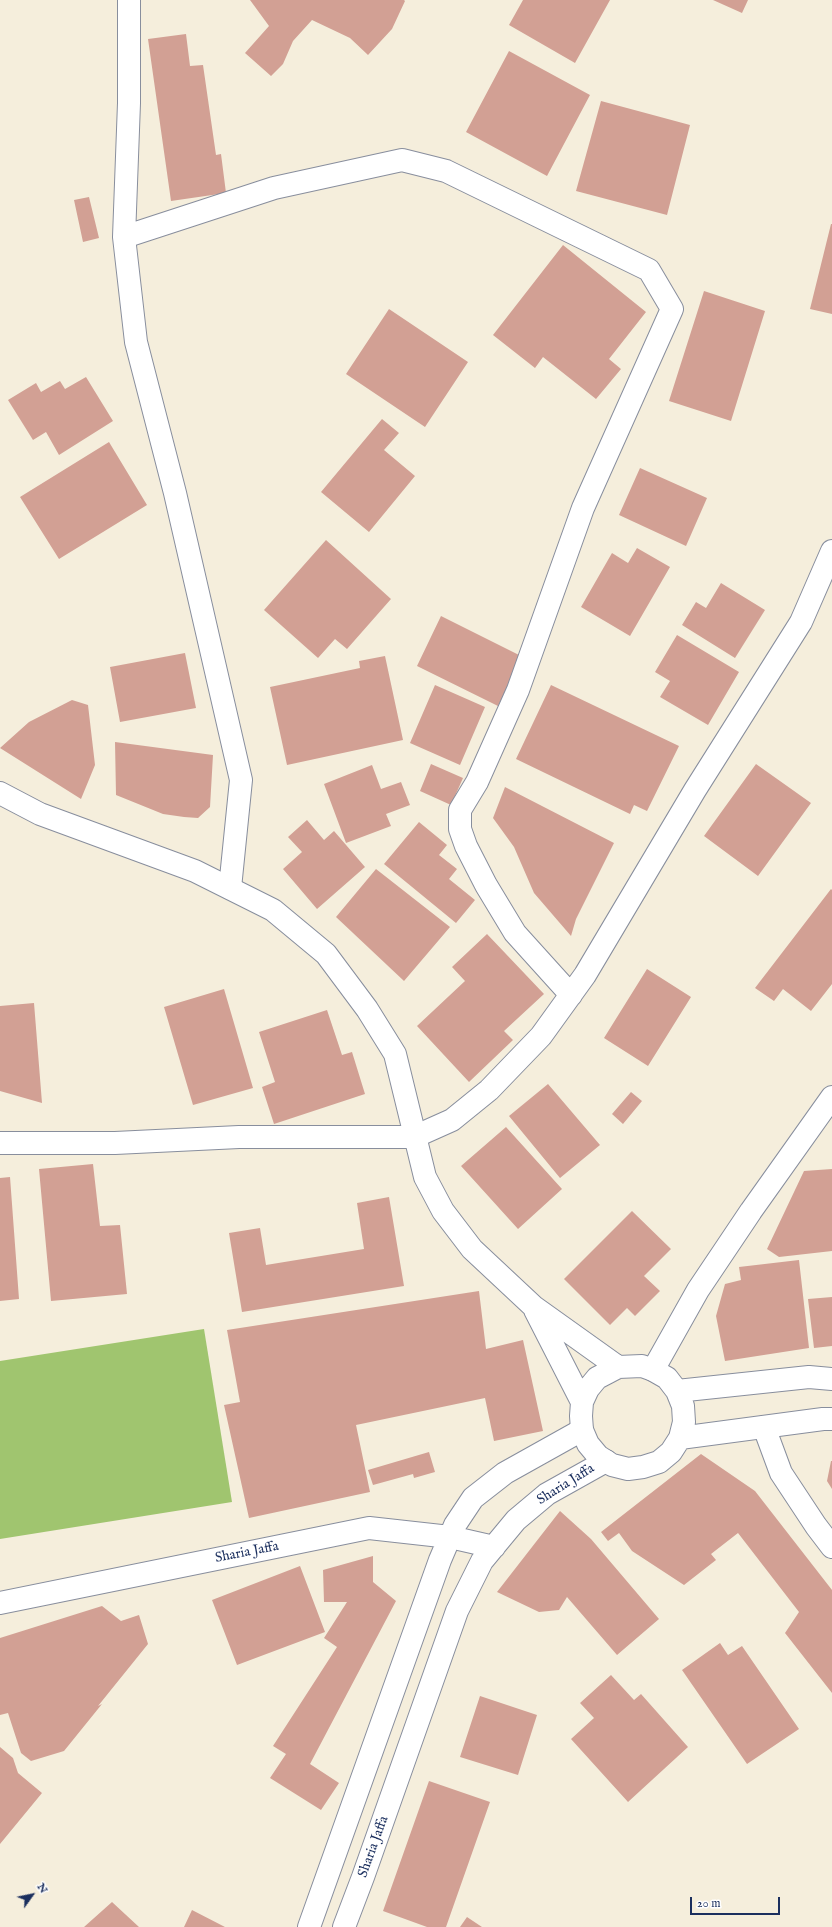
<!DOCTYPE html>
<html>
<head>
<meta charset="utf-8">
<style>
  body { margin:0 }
  #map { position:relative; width:832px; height:1927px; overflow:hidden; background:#f5eedc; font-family:"IM FELL English",serif }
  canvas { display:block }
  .north { position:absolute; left:12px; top:1875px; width:40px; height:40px; -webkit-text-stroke:3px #fff; paint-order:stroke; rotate:57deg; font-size:11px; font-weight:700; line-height:16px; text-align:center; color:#1b2f5e }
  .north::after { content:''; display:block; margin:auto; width:14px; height:18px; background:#1b2f5e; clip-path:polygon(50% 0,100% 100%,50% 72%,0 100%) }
  .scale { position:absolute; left:690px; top:1897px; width:90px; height:18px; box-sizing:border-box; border:2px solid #1b2f5e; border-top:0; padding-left:5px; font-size:12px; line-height:14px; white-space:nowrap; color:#1b2f5e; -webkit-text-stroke:3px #fff; paint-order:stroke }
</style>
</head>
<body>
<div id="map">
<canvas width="832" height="1927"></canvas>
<div class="north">N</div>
<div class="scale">20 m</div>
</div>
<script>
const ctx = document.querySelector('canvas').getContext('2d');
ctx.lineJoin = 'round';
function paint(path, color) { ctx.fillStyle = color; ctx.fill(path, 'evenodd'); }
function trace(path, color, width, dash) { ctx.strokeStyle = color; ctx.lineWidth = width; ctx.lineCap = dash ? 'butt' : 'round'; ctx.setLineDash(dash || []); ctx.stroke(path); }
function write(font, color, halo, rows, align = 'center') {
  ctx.font = font + ' "IM FELL English",serif'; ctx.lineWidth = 3; ctx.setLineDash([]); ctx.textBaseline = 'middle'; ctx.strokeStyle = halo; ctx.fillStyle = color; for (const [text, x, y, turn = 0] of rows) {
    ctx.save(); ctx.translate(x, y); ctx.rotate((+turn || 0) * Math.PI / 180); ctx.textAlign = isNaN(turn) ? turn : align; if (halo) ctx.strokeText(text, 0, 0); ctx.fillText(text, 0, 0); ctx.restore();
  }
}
paint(new Path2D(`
  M204 1329 232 1502 0 1539V1361Z`), '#a0c56f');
paint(new Path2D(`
  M250 0H404L405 1 392 29 368 55 350 38 312 20 293 41 283 64 271 76 245 53 269 26Z
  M523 0H610L575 63 509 25Z
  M713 0H748L742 13Z
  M186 34 190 66 203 65 216 155 221 154 226 193 171 201 148 39Z
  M509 51 590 95 547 176 466 132Z
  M601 101 690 125 667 215 576 191Z
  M89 197 99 238 83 242 74 200Z
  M831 224H832V314L810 309Z
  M563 245 646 312 609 359 621 369 596 399 543 357 535 368 493 335Z
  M704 291 765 311 731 421 669 401Z
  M389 309 468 362 425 427 346 374Z
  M86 377 113 421 59 455 46 432 33 440 8 400 36 383 41 392 60 381 65 389Z
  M382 419 399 433 384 450 415 476 369 532 321 492Z
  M109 442 147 505 59 559 20 497Z
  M640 468 707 498 686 546 619 515Z
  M326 540 391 599 347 649 335 639 318 658 264 610Z
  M637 548 670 567 630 636 581 607 612 553 628 563Z
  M721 583 765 610 735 658 682 625 696 602 706 608Z
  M441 616 523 657 498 706 417 666Z
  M677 635 739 672 708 725 660 697 670 681 655 672Z
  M185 653 196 708 120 722 110 667Z
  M385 656 403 740 287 765 270 687 360 668 359 661Z
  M435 685 485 707 460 765 410 743Z
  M551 685 679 746 647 811 634 805 630 814 516 759Z
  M72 700 88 705 95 765 81 799 0 748 29 722Z
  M115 742 213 755 210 807 198 818 184 817 163 814 116 795Z
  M431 764 463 778 451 805 420 791Z
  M756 764 811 803 758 876 704 836Z
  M372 765 381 789 401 782 410 805 386 814 391 826 346 843 324 784Z
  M505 787 614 843 576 919 571 936 534 893 514 847 493 818Z
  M307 820 324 840 334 831 365 867 317 909 283 869 302 852 288 837Z
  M419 822 447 845 439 855 457 869 449 879 475 900 456 923 384 864Z
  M376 869 450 927 404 981 336 917Z
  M831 889 832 890V984L811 1011 783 989 774 1001 755 988Z
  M487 934 544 994 504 1031 513 1040 469 1082 417 1026 465 981 452 967Z
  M647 969 691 997 648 1066 604 1038Z
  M224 989 253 1088 193 1105 164 1007Z
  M34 1003 42 1103 0 1091V1006Z
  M327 1010 342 1055 352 1052 365 1094 274 1124 262 1087 275 1082 259 1032Z
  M548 1084 600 1145 560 1178 509 1116Z
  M631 1092 642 1101 623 1124 612 1114Z
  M506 1127 562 1189 518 1229 461 1166Z
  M93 1164 100 1226 120 1225 127 1294 51 1301 39 1169Z
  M832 1169V1251L779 1257 767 1249 804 1171Z
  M10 1177 19 1299 0 1301V1178Z
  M389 1197 404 1286 242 1312 229 1233 260 1228 266 1265 364 1249 357 1203Z
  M632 1211 671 1249 644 1276 660 1291 635 1316 627 1308 610 1325 564 1279Z
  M799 1260 809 1348 725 1361 716 1316 725 1284 741 1280 739 1267Z
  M479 1291 486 1349 523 1340 543 1431 494 1441 485 1398 356 1425 370 1492 249 1518 224 1405 240 1402 227 1330Z
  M832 1297V1346L814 1348 808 1299Z
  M429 1452 435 1472 414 1478 413 1474 373 1485 368 1470Z
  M701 1454 755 1491 832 1590V1693L785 1633 799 1612 738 1533 711 1554 716 1560 684 1585 632 1551 619 1533 608 1541 601 1532Z
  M831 1461H832V1489L827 1481Z
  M560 1511 591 1539 659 1619 617 1655 567 1597 559 1610 539 1612 497 1592Z
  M373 1556V1582L396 1601 310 1764 339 1783 321 1810 270 1778 286 1754 273 1746 337 1647 324 1638 347 1602H324L323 1570Z
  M300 1566 325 1632 237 1665 212 1600Z
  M102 1606 121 1621 139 1615 148 1644 98 1706 102 1704 64 1751 31 1761 21 1753 8 1713 0 1715V1638Z
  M720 1643 728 1655 742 1646 799 1729 747 1764 682 1670Z
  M611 1675 634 1700 641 1694 688 1747 628 1802 571 1739 594 1718 580 1703Z
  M480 1696 537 1715 518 1775 460 1757Z
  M0 1747 13 1758 18 1773 42 1793 0 1844Z
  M429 1781 490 1802 446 1927H427L383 1911Z
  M112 1902 139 1927H84Z
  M192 1910 225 1927H184Z
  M467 1917 482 1927H460Z`), '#d2a094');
const minor = new Path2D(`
  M129 0V103L124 237 136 342 175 493 241 780 230 888
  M124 237 274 188 402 160 446 171 649 270 672 309 583 508 518 690 477 782 460 810V829L466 846 486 885 515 933 571 995
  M0 1143H115L239 1137H414L452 1120 489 1090 541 1036 585 975 695 790 801 622 832 551
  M653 1370 698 1290 751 1211 832 1097
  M764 1427 781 1473 816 1526 832 1547`);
const tertiary = new Path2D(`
  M0 1603 369 1528 450 1537 494 1547
  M309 1927 440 1560 455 1525 473 1498 505 1473 582 1430
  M344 1927 363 1877 457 1611 482 1561 516 1520 547 1494 606 1461`);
const secondary = new Path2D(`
  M0 793 40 814 195 871 273 910 326 954 367 1009 395 1054 425 1177 443 1211 472 1249 534 1307 618 1367 642 1366 653 1370 667 1378 677 1391 683 1406 684 1422 680 1438 671 1452 659 1462 643 1467 628 1469 612 1465 598 1456 588 1444 582 1430 581 1416 582 1402 588 1389 597 1378 618 1367
  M535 1310 582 1402
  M677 1391 809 1377 832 1379
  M680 1438 823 1419H832`);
trace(minor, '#888e9d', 24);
trace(tertiary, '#888e9d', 24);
trace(secondary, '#888e9d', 24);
trace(minor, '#fff', 22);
trace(tertiary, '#fff', 22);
trace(secondary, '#fff', 22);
write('14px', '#1b2f5e', '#fff', [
  ["Sharia Jaffa",566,1485,-32],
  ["Sharia Jaffa",247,1553,-11],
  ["Sharia Jaffa",374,1847,-70]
]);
</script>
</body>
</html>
